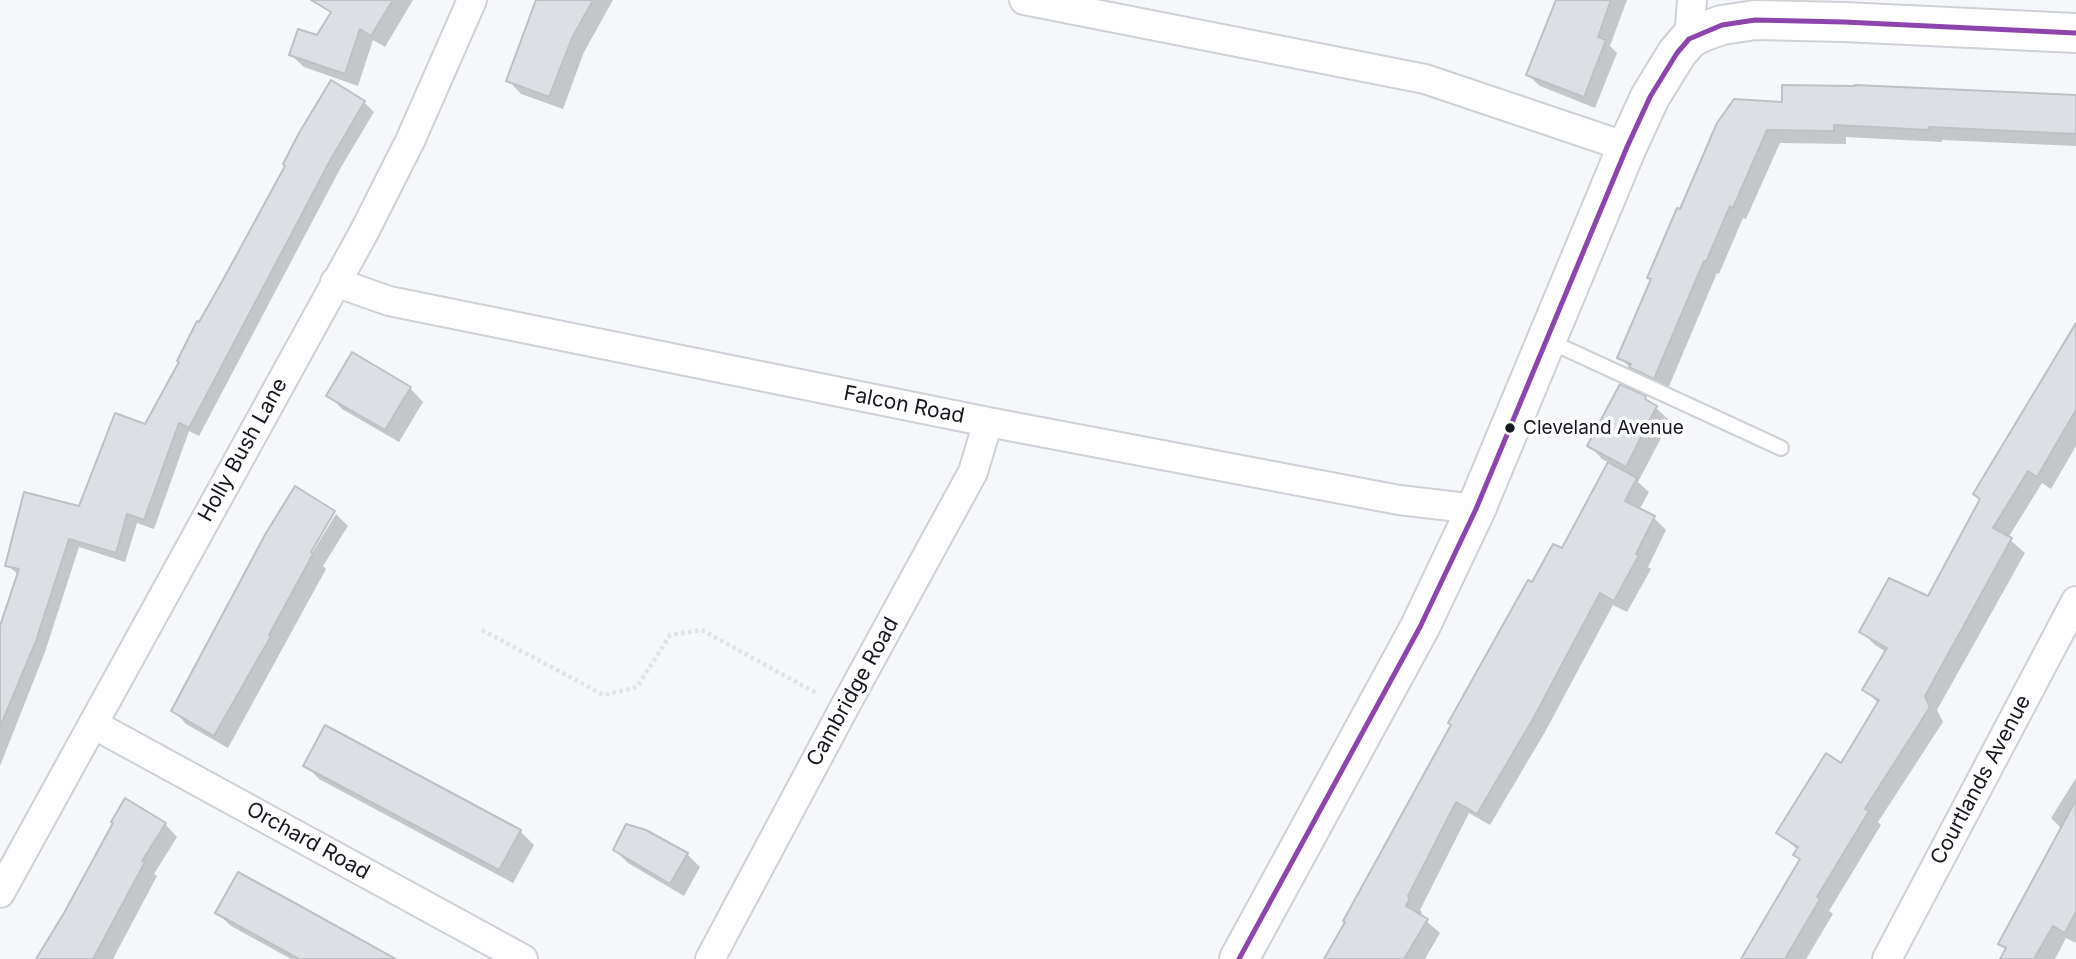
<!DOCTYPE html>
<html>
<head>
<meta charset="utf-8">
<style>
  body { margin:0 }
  canvas { display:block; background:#f5f7fa }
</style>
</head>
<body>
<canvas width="2076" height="959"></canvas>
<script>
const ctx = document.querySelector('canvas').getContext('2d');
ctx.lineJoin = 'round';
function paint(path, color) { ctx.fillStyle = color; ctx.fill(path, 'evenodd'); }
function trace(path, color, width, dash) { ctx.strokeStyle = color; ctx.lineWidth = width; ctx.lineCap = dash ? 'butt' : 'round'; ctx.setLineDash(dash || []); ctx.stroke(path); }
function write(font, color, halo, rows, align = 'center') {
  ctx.font = font + ' Inter,sans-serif'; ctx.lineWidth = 7; ctx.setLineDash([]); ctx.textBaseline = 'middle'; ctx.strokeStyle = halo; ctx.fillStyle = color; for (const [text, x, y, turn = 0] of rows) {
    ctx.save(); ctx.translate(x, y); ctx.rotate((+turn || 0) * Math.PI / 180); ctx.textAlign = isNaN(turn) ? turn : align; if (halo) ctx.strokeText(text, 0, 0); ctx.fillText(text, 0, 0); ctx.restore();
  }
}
paint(new Path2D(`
  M340 0H413L385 47 373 40 358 86 304 67 291 55 318 37Z
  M540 0H613L584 52 563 109 521 94 508 80Z
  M1567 0H1627L1610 46 1617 53 1595 108 1540 86 1528 75Z
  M2076 96V146L1942 140V142L1846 137V144L1780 143 1746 219 1743 218 1719 274 1717 273 1667 391 1644 380 1620 358 1652 280 1649 277 1681 212 1784 104Z
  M364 102 374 112 340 169 199 436 189 431 154 529 137 523 125 562 79 547 45 652 0 766V631L19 575 7 565 80 509 146 426Z
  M2076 327V446L2051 489 2042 483 2008 538 2025 553 1937 710 1943 722 1878 822 1881 825 1829 911 1833 914 1806 959H1743L1801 861 1795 855 1798 850 1778 833 1842 765 1878 703 1864 689 1886 652 1875 645 1862 632 1928 598Z
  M1621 387 1645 398 1670 421 1638 482 1649 492 1639 510 1654 518 1666 530 1648 567 1651 569 1627 612 1613 605 1545 732 1490 825 1469 813 1420 910 1422 912 1420 916 1440 933 1425 959H1327L1532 584 1562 551 1610 463 1602 459 1589 445Z
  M410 388 423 402 399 442 342 409 329 395Z
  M295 489 335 513H332L304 559 307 561 336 514 348 526 323 566 326 569 228 748 186 724 173 710Z
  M306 765 520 831 534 845 513 883 319 779Z
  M2076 778V943L2066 938 2055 959H2002L2007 950 2001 944 2062 829 2051 818Z
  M165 824 177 837 154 874 157 876 113 959H39Z
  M615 850 687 854 700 867 684 896 628 863Z
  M217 913 393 959H291L231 926Z`), '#0003');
const building = new Path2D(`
  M311 0H393L371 36 360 29 345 74 289 55 298 29 317 35 331 12Z
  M536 0H593L572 38 549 97 506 81Z
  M1556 0H1611L1598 37 1606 40 1584 97 1526 75Z
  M331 80 365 101 331 159 189 428 179 423 144 520 127 514 116 553 69 539 36 641 0 727V626L19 569 5 566 24 492 79 506 115 413 145 424 179 362 177 361 197 321 199 322 224 278 285 166 283 164 299 133Z
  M1782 85 1855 86V85L2076 95V134L1929 127V130L1834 125V131L1767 130 1733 208 1730 206 1706 262 1704 261 1654 379 1629 367 1631 364 1617 358 1651 279 1647 278 1677 208 1680 209 1717 123 1734 99 1782 102Z
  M2076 323V410L2037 477 2028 471 1993 528 2012 538 1925 696 1930 707 1865 809 1869 811 1817 897 1820 899 1785 959H1741L1800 859 1793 855 1798 847 1776 833 1826 753 1841 763 1879 700 1862 690 1887 648 1859 632 1889 578 1928 596 1980 499 1973 494Z
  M352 352 411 387 385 430 326 396Z
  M1620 384 1646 396 1645 399 1657 406 1626 467 1587 446Z
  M1608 462 1637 478 1625 501 1655 516 1636 554 1639 555 1614 601 1600 593 1533 719 1477 814 1456 802 1408 896 1410 898 1406 906 1428 919 1404 959H1324L1345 922 1343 921 1451 725 1448 723 1528 580 1532 582 1553 544 1562 548Z
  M295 486 335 511 311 552 313 554 269 635 271 636 214 736 171 711 266 533Z
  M325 725 521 830 499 870 303 766Z
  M125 798 166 823 142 861 145 862 93 959H36L64 913 113 823 111 822Z
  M2076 800V912L2065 933 2053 926 2034 959H2000L2006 948 1998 944Z
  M626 824 646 830 688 853 670 884 613 850Z
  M238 872 293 902 396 959H299L215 913Z`);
paint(building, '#dce0e4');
trace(building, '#bdc0c4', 2);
const lane = new Path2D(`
  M1549 341 1781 448`);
const street = new Path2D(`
  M1024 0 1425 79 1627 147
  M1689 39 1692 0
  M335 282 389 301 988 422 1399 500 1476 509
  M93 724 523 959
  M0 893 363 234 410 141 472 0
  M710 959 844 708 973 472 988 422
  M1887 959 2076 601`);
const secondary = new Path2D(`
  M1239 959 1420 627 1476 509 1627 147 1650 97 1677 53 1689 39 1702 32 1722 25 1755 20 1844 22 2076 33`);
trace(lane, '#ced1d5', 18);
trace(street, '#ced1d5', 32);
trace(secondary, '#ced1d5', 42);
trace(new Path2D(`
  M482 630 604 695 637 687 670 635 702 630 818 694`), '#e1e3e4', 4.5, [3.5, 3.5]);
trace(lane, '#fefefe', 14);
trace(street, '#fefefe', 28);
trace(secondary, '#fefefe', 38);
trace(new Path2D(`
  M1239 959 1420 627 1476 509 1627 147 1650 97 1677 53 1689 39 1722 25 1755 20 1844 22 2076 33`), '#8e44ad', 5);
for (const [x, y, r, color] of [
  [1510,428,6,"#15181e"]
]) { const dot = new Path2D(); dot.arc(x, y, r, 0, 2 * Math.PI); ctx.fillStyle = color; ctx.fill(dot); trace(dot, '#fff', 2.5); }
write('19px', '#15181e', '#fff', [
  ["Cleveland Avenue",1523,428]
], 'left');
write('21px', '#15181e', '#fff', [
  ["Falcon Road",904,405,11],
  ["Holly Bush Lane",243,450,-61],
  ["Cambridge Road",853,692,-61],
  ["Courtlands Avenue",1981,780,-62],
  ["Orchard Road",308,841,29]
]);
</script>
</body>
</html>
